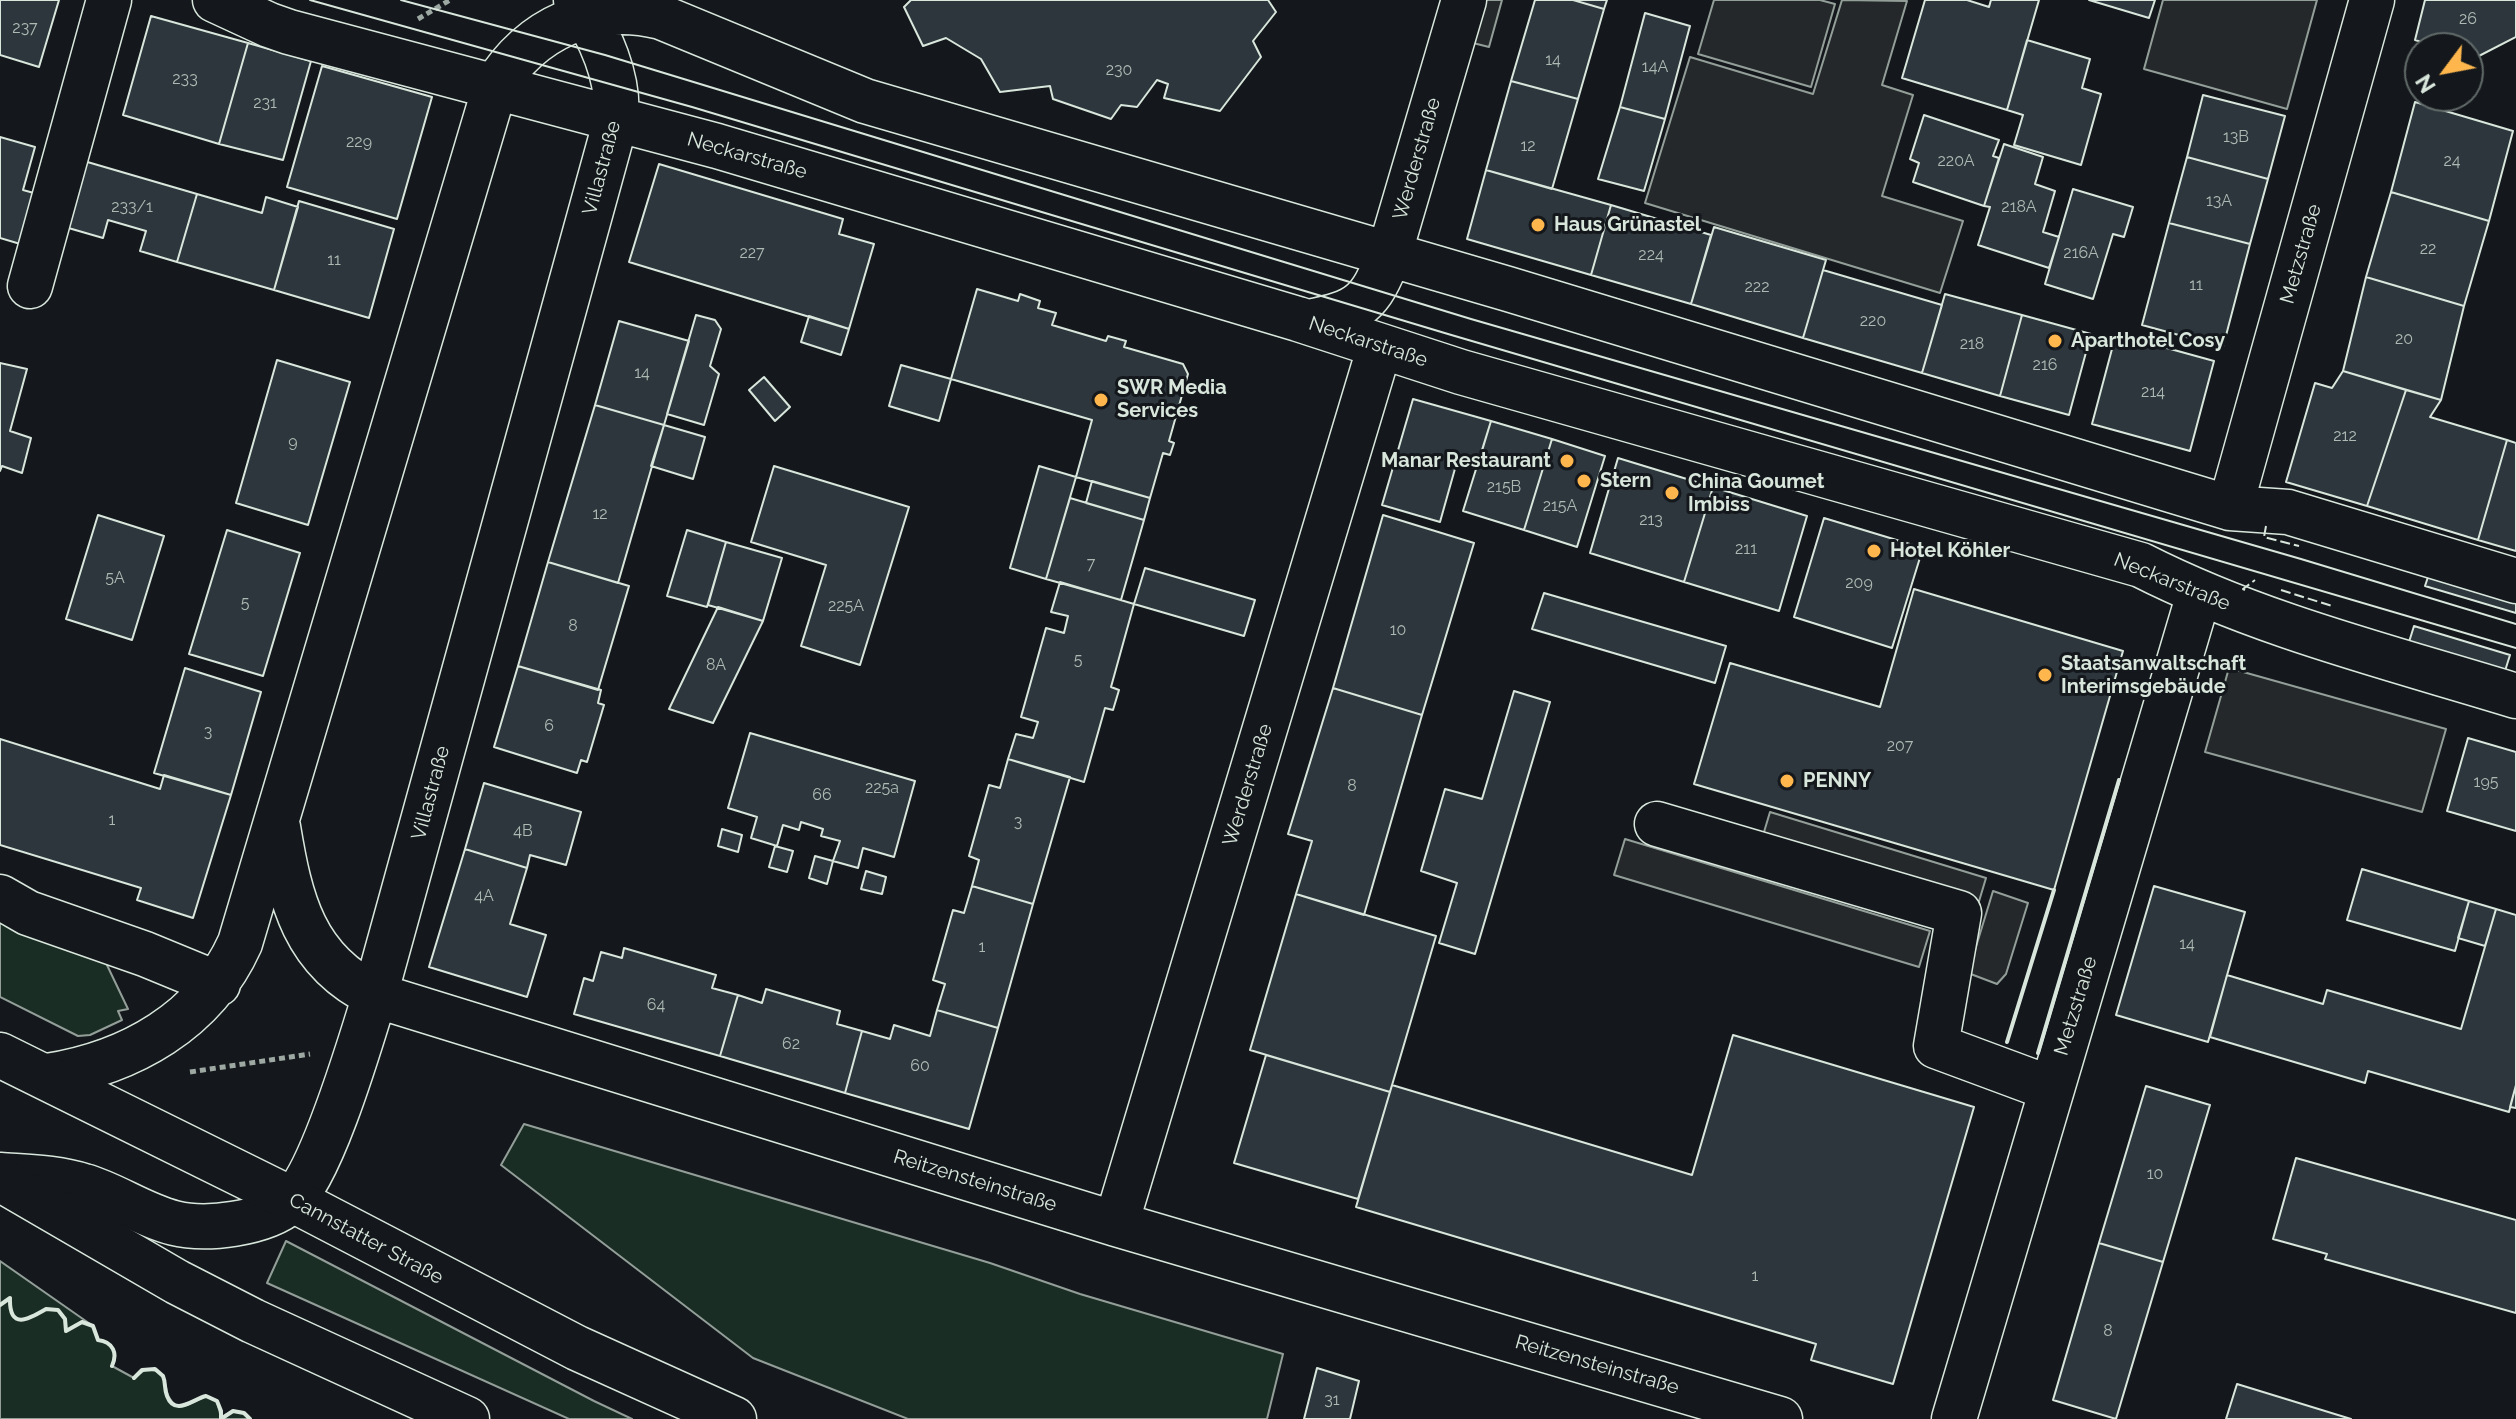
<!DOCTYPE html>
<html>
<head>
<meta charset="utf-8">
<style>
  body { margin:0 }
  #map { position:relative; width:2516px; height:1419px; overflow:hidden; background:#14181c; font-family:Raleway,sans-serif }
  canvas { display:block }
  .north { position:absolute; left:2404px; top:32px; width:80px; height:80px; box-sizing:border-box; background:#14181c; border:2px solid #626a69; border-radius:50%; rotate:238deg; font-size:22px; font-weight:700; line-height:32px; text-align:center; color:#d8e6dc }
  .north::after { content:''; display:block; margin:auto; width:28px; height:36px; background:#ffb74d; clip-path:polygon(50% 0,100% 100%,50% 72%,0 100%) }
</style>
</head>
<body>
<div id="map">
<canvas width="2516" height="1419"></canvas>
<div class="north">N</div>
</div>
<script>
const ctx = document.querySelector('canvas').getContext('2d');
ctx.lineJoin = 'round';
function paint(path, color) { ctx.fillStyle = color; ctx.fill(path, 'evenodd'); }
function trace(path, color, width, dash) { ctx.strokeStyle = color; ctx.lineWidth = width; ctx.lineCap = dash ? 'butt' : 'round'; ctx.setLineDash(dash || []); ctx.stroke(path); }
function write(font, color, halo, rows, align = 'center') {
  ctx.font = font + ' Raleway,sans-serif'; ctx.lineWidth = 6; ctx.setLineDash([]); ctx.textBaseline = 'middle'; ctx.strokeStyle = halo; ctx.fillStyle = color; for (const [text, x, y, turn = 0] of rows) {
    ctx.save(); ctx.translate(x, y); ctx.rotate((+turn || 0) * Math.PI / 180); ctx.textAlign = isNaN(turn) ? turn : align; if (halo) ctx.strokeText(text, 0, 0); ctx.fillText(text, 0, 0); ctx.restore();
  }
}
const green = new Path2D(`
  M0 919 106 963 128 1009 118 1011 122 1020 90 1035 78 1036 0 997Z
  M524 1124 990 1263 1080 1294 1283 1354 1267 1419H908L753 1358 501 1165Z
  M286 1241 594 1401 632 1419H569L267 1283Z
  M0 1261 93 1326 98 1340C113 1342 117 1353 112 1366L134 1378 146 1369 158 1371C170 1382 162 1396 176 1405H187L206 1396 217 1401 221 1418C231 1410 241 1408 250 1419H0Z`);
paint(green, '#1a2d24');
trace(green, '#939e99', 2);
const parking = new Path2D(`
  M1486 0H1502L1489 47 1473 43Z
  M1714 0H1820L1835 4 1811 87 1698 54Z
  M1842 0 1907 1 1882 85 1913 95 1882 196 1963 221 1940 293 1645 203 1690 57 1813 94Z
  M2163 0H2317L2287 109 2144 69Z
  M2229 668 2446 729 2422 812 2205 752Z
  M1770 812 1986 878 1977 908 1761 842Z
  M1625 839 1930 931 1919 967 1614 875Z
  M1993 891 2028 903 2006 974 1997 984 1968 973Z`);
paint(parking, '#24282b');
trace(parking, '#939e99', 2);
const building = new Path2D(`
  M0 0H59L39 67 0 55Z
  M911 0H1268L1276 12 1253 41 1261 57 1220 111 1164 98 1168 84 1157 80 1137 107 1121 105 1111 119 1053 99 1050 86 1000 92 981 59 946 38 923 46 904 7Z
  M1535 0H1573L1604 9 1578 99 1511 81Z
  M1573 0H1607L1604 9Z
  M1925 0H1967L1989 7 1991 0H2039L2007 110 1902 78Z
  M2089 0H2155L2149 18Z
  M2425 0H2516V37L2475 58 2468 56V48H2441L2415 40Z
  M1645 13 1690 26 1665 119 1620 107Z
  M151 16 248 43 219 144 123 115Z
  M2027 40 2090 59 2082 88 2101 94 2081 165 2014 145 2023 115 2007 110Z
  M248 43 311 61 283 160 219 144Z
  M322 66 432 97 397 219 287 187Z
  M1511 81 1578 99 1552 189 1486 170Z
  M2203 95 2285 116 2268 179 2187 157Z
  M2415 102 2513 131 2489 221 2391 192Z
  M1620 107 1665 119 1644 191 1598 179Z
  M1924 115 1999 140 1993 156 1999 158 1984 206 1913 182 1919 163 1910 159Z
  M0 137 35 147 23 190 41 195 27 246 0 238Z
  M2004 144 2043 157 2035 184 2055 191 2043 232 2059 237 2049 268 1978 245 1990 207 1984 206Z
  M2187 157 2268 179 2250 244 2169 223Z
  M84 161 197 194 177 262 140 251 146 231 108 220 103 238 65 227Z
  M659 164 843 219 839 234 874 244 849 329 629 262Z
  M1486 170 1611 205 1591 275 1467 239Z
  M2073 189 2133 207 2124 237 2113 234 2093 299 2045 284Z
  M2391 192 2489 221 2464 306 2366 277Z
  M197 194 262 213 266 197 298 207 274 290 177 262Z
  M299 201 394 229 369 318 274 290Z
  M1611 205 1711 235 1691 304 1591 275Z
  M2169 223 2250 244 2223 347 2142 325Z
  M1714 227 1826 260 1803 338 1691 304Z
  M1823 270 1942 305 1922 373 1803 338Z
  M2366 277 2464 306 2441 400 2343 371Z
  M977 289 1018 301 1020 294 1040 301 1038 308 1056 313 1052 325 1106 341 1108 336 1126 341 1124 347 1183 364 1188 374 1169 441 1174 443 1170 455 1163 453 1150 498 1076 477 1092 420 951 379Z
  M1945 294 2022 315 2000 396 1922 373Z
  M696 315 715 320 721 329 710 366 719 374 704 425 667 414Z
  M2022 315 2091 334 2069 415 2000 396Z
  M809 316 849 329 841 355 801 342Z
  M619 321 689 341 664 425 595 405Z
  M2116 334 2214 361 2190 451 2092 424Z
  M277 360 350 382 308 525 236 503Z
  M0 363 27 369 10 431 31 438 22 473 2 466 0 471Z
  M901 365 951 379 939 421 889 406Z
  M2343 371 2406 390 2367 506 2286 482 2315 383 2332 388Z
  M764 377 790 407 775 421 749 390Z
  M2406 390 2441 400 2430 417 2507 440 2478 540 2367 506Z
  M1413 399 1491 421 1478 464 1458 458 1440 522 1382 505Z
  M595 405 664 425 618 583 548 562Z
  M1491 421 1552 439 1524 530 1463 511Z
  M664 425 705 437 693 479 651 466Z
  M1552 439 1605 456 1577 547 1524 530Z
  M2507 440 2516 443V551L2478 540Z
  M1618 458 1713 487 1684 582 1590 553Z
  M774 466 909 507 860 665 801 646 826 565 751 542Z
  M1039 466 1076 477 1046 579 1010 568Z
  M1092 481 1150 498 1144 520 1086 503Z
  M1713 487 1807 516 1779 611 1684 582Z
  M1070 498 1144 520 1121 600 1046 579Z
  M98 515 164 536 132 640 66 619Z
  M1383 515 1474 543 1422 715 1333 688Z
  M1824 518 1923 548 1892 648 1794 617Z
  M227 530 300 553 263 676 189 654Z
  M687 530 726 542 707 607 667 596Z
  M726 542 782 558 763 621 708 605Z
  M548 562 629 586 598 690 518 666Z
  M1145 568 1255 600 1244 636 1134 604Z
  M2430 571 2516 596V613L2425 586Z
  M1060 582 1134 604 1111 687 1119 690 1113 710 1105 708 1084 782 1008 759 1016 734 1033 738 1038 722 1021 717 1046 628 1064 633 1068 616 1051 612Z
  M1914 589 2123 651 2054 890 1694 784 1730 663 1880 707Z
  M1544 593 1726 646 1715 683 1532 629Z
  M718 607 763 621 713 723 669 709Z
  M2414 626 2510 655 2505 671 2409 642Z
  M518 666 601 690 598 703 604 705 587 762 581 760 577 773 494 747Z
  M185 668 261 692 231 795 154 773Z
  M1333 688 1422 715 1364 915 1296 894 1312 841 1288 834Z
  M1514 691 1550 702 1475 954 1439 943 1457 883 1421 871 1445 789 1482 799Z
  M750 733 915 781 894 857 863 848 858 868 833 861 840 841 821 836 823 829 801 822 799 830 783 825 777 846 751 838 757 817 728 808Z
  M2468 738 2516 752V831L2447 811Z
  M0 739 160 789 164 775 231 795 193 918 137 900 141 888 0 845Z
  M1008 759 1070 777 1033 904 972 886 979 860 969 856 989 785 1000 788Z
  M484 783 581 812 566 865 530 855 527 868 465 849Z
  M722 829 742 835 738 852 718 846Z
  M775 846 793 851 787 872 769 867Z
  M465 849 527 868 510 924 546 935 527 997 429 967Z
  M815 856 833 861 827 884 809 878Z
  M2362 869 2469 901 2455 951 2347 920Z
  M866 871 886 877 882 894 861 889Z
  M972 886 1033 904 998 1028 937 1010 945 984 933 980 953 910 964 913Z
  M2154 886 2245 912 2208 1042 2116 1015Z
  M1296 894 1436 936 1390 1092 1250 1050Z
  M2469 901 2496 909 2485 946 2458 938Z
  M2496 909 2516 915V1085L2509 1112 2368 1071 2365 1083 2210 1037 2227 975 2323 1004 2327 990 2461 1029Z
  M624 948 716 975 712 988 738 995 720 1056 574 1014 584 978 593 981 601 952 622 958Z
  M766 989 840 1011 837 1024 862 1031 845 1093 720 1056 738 995 762 1003Z
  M937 1010 998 1028 969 1129 845 1093 862 1031 890 1039 894 1025 930 1036Z
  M1733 1035 1974 1107 1893 1384 1811 1360 1816 1344 1356 1207 1392 1085 1692 1175Z
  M1266 1055 1390 1092 1358 1199 1234 1163Z
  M2516 1085V1108L2510 1107Z
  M2146 1086 2210 1105 2163 1262 2099 1243Z
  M2296 1158 2516 1220V1313L2325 1259 2327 1254 2273 1239Z
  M2099 1243 2163 1262 2116 1419 2053 1400Z
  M1317 1368 1359 1381 1350 1419H1304Z
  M2237 1384 2351 1419H2226Z`);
paint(building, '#2c363c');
trace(building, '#d8e6dc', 2);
const minor = new Path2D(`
  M215 0 269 25 289 32 717 146 1298 319 1461 372 2141 565C2259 625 2389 657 2516 696
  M30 286 109 0
  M1308 322C1360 312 1370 304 1389 255L1464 0
  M2230 508 2372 0
  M1657 824 1959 913 1936 1046 2052 1089
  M278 827C290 900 304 961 375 995L1116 1224 1780 1419
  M0 897 28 913 145 954 218 984
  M47 1076C130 1063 205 1021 240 943L495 87C531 28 592 0 661 17L865 101 1508 289 2230 508 2288 512 2516 581
  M0 1175C28 1177 57 1177 84 1186 115 1195 142 1215 174 1223 206 1231 264 1224 290 1202 322 1175 361 1040 375 995L616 120C620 78 600 34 576 0
  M1116 1224 1380 346
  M1954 1419 2199 594`);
const major = new Path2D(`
  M0 1055 293 1200 577 1348 734 1419
  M0 1179 177 1282 253 1321 467 1419`);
trace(minor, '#d8e6dc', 47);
trace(major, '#d8e6dc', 47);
trace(new Path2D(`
  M418 19 450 0
  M190 1072 310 1054`), '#9da8a2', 5, [6, 4]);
trace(minor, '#14181c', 44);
trace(major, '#14181c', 44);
trace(new Path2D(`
  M310 0 692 107 1448 334 2516 648
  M401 0 605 55 1471 319 2301 559 2516 624`), '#d8e6dc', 2);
trace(new Path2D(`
  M2266 526 2264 537 2299 546
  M2245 590 2243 589 2255 580
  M2281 590 2332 606`), '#d8e6dc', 2, [10, 4]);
trace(new Path2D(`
  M2007 1042 2054 890
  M2038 1053 2119 780
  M0 1305 10 1298C9 1331 29 1319 46 1309L58 1310 65 1319 66 1331 82 1322 93 1326 98 1340C113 1342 118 1353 112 1366
  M134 1378 142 1370 155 1369 163 1376C166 1383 164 1389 167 1396 175 1417 193 1399 206 1396L217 1401 221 1411V1419L233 1411 244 1413 250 1419`), '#d8e6dc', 4);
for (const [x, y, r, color] of [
  [1538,225,8,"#ffb74d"],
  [2055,341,8,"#ffb74d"],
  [1101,400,8,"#ffb74d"],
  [1567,461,8,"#ffb74d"],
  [1584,481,8,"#ffb74d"],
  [1672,493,8,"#ffb74d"],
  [1874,551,8,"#ffb74d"],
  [2045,675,8,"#ffb74d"],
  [1787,781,8,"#ffb74d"]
]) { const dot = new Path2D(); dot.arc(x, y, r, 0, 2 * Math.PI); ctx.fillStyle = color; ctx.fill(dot); trace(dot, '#14181c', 3); }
write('16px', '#adbab4', null, [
  ["26",2468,19],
  ["237",25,28],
  ["14",1553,60],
  ["14A",1655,67],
  ["230",1119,70],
  ["233",185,79],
  ["231",265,103],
  ["13B",2236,137],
  ["229",359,142],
  ["12",1528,146],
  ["220A",1956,161],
  ["24",2452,161],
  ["13A",2219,201],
  ["233/1",132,207],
  ["218A",2019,207],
  ["22",2428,249],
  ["227",752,253],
  ["216A",2081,253],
  ["224",1651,255],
  ["11",334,260],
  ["11",2196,285],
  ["222",1757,287],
  ["220",1873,321],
  ["20",2404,339],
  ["218",1972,344],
  ["216",2045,365],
  ["14",642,373],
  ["214",2153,392],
  ["212",2345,436],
  ["9",293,442],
  ["215B",1504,487],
  ["215A",1560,506],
  ["12",600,514],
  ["213",1651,520],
  ["211",1746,549],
  ["7",1091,564],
  ["5A",115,578],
  ["209",1859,583],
  ["5",245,603],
  ["225A",846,606],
  ["8",573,626],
  ["10",1398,630],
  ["5",1078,660],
  ["8A",716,665],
  ["6",549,726],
  ["3",208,732],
  ["207",1900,746],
  ["195",2486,782],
  ["8",1352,786],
  ["225a",882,788],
  ["66",822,795],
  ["1",112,820],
  ["3",1018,822],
  ["4B",523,831],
  ["4A",484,896],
  ["14",2187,944],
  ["1",982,947],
  ["64",656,1005],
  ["62",791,1044],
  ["60",920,1066],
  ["10",2155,1174],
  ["1",1755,1276],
  ["8",2108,1331],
  ["31",1332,1400]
]);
write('20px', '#d8e6dc', '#14181c', [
  ["Neckarstraße",747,156,16],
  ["Werderstraße",1417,159,-74],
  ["Villastraße",602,168,-75],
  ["Metzstraße",2301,254,-74],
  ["Neckarstraße",1368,342,18],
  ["Neckarstraße",2172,582,22],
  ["Werderstraße",1248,785,-73],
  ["Villastraße",431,793,-75],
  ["Metzstraße",2076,1006,-73],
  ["Reitzensteinstraße",975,1181,17],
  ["Cannstatter Straße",366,1239,28],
  ["Reitzensteinstraße",1597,1365,16]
]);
write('bold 20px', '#d8e6dc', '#14181c', [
  ["Haus Grünastel",1554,225],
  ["Aparthotel Cosy",2071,341],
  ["SWR Media",1117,388],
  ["Services",1117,411],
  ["Manar Restaurant",1551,461,"right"],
  ["Stern",1600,481],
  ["China Goumet",1688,482],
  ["Imbiss",1688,505],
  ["Hotel Köhler",1890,551],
  ["Staatsanwaltschaft",2061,664],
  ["Interimsgebäude",2061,687],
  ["PENNY",1803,781]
], 'left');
</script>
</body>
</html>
